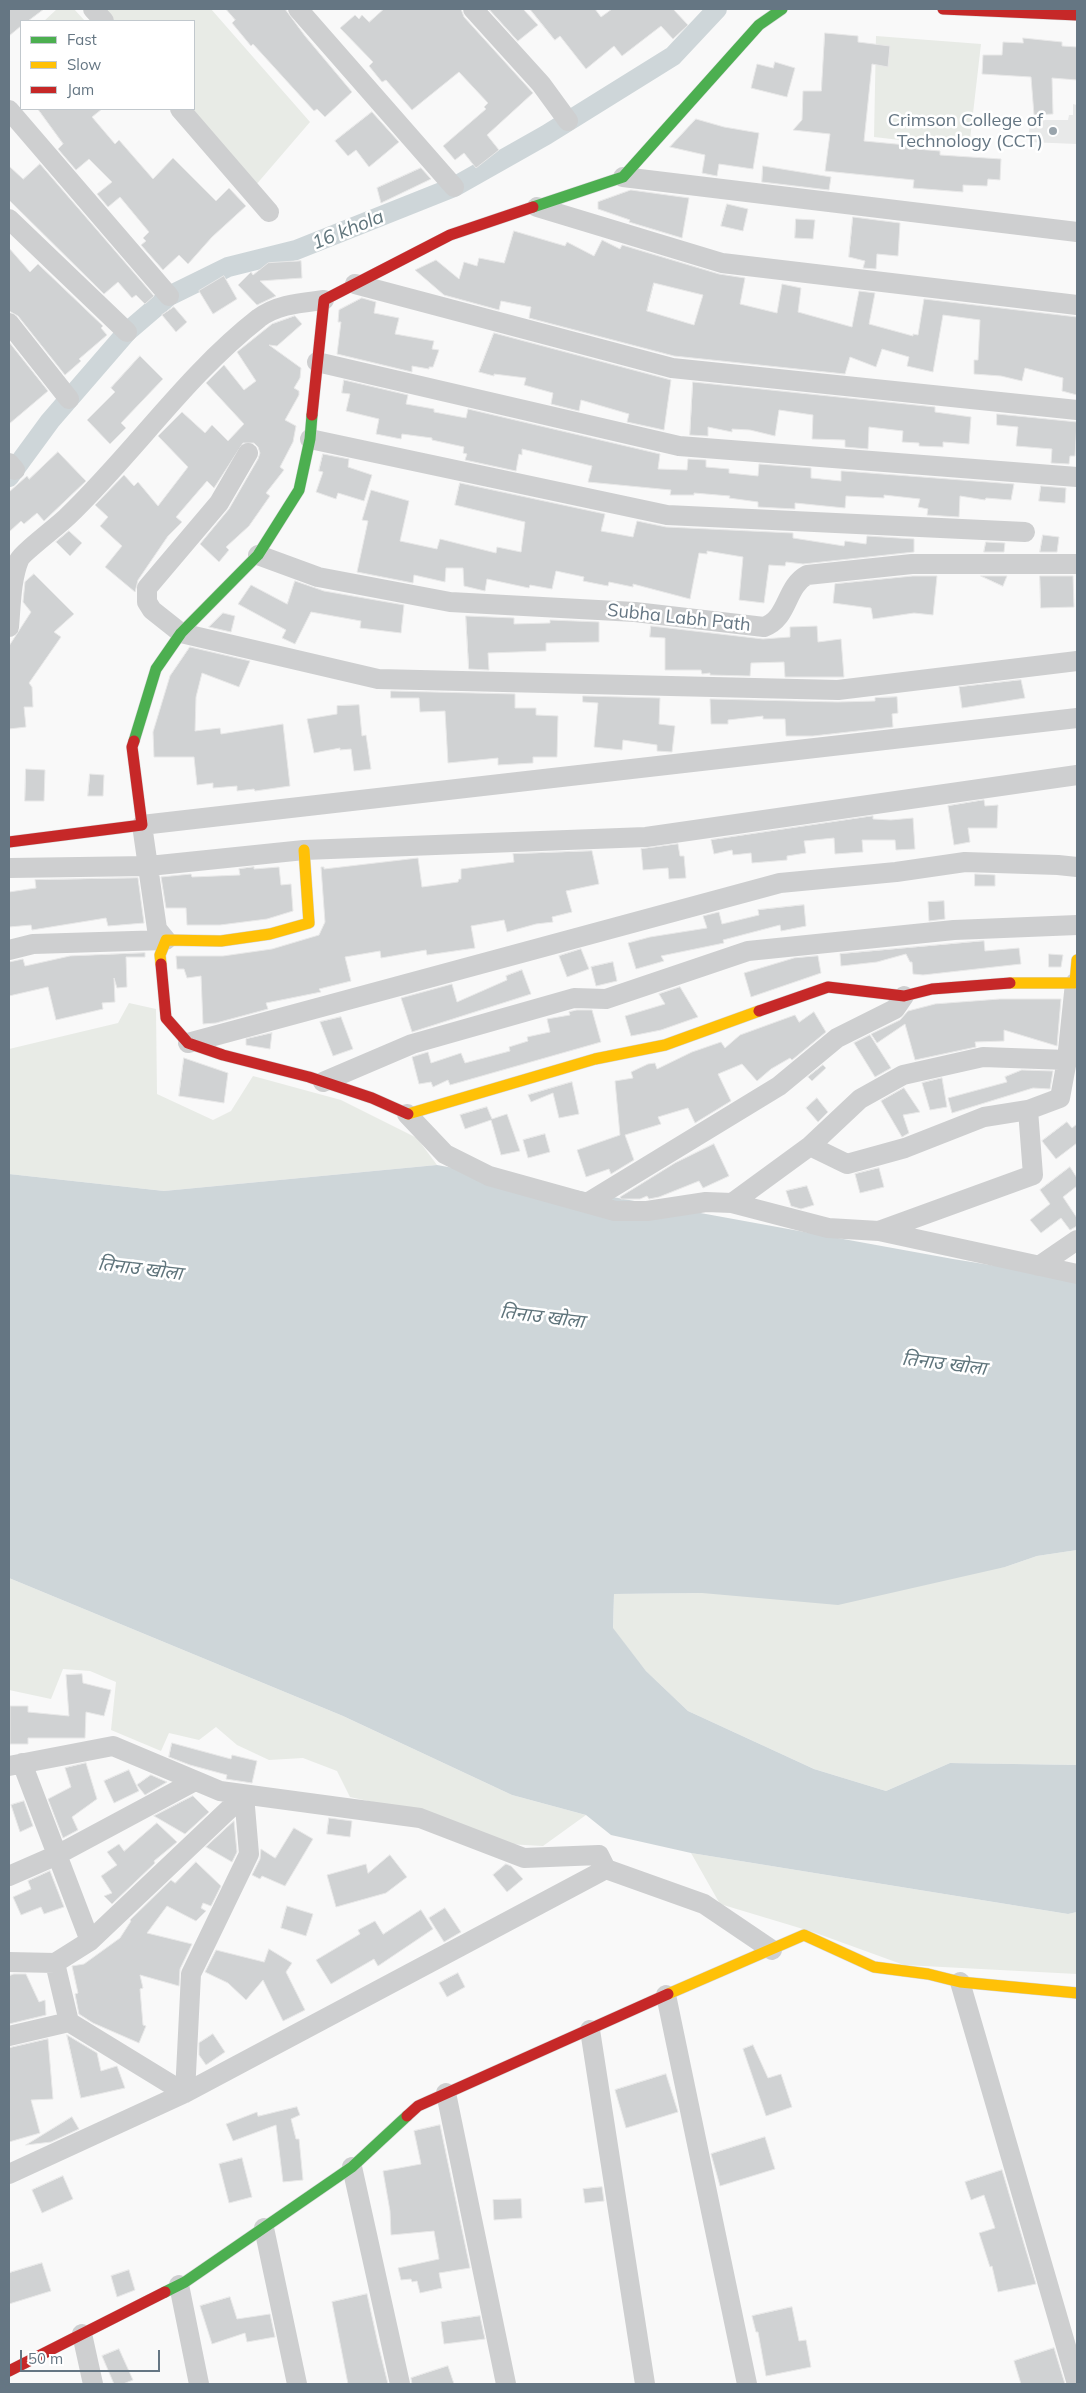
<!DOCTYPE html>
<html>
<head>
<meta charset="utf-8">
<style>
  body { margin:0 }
  #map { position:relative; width:1086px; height:2393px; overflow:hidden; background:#f9f9f9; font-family:Mulish,sans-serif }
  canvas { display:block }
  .frame { position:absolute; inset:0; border:10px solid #657683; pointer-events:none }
  .legend { position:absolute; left:20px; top:20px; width:175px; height:90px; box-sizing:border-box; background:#fff; border:1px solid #c1c8cd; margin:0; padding:6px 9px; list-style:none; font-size:15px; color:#657683 }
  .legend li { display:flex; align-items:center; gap:10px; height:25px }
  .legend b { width:25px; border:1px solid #c1c8cd }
  .scale { position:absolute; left:20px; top:2350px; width:140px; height:22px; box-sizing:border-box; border:2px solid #657683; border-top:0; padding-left:6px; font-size:15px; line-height:18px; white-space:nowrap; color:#657683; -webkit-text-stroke:4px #fff; paint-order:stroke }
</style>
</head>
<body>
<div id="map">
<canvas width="1086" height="2393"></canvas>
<div class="frame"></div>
<ul class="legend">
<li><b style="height:6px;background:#4caf50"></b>Fast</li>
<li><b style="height:6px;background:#ffc107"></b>Slow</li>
<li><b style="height:6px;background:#c62828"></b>Jam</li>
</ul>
<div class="scale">50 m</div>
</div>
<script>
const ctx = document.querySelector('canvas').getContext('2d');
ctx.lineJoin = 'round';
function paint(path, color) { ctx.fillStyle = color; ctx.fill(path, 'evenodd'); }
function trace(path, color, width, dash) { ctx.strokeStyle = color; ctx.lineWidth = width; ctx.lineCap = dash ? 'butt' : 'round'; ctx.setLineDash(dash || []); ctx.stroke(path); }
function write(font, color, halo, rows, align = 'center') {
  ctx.font = font + ' Mulish,"Noto Sans Devanagari",sans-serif'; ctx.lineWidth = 5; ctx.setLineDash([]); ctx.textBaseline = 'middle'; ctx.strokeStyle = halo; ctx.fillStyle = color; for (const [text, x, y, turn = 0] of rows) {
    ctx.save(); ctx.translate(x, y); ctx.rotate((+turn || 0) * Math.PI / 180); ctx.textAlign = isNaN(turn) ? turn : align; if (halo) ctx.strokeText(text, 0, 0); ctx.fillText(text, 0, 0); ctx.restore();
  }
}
paint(new Path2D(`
  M1073 104 1077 105V144L1028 142 1030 120H1068L1069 115H1073Z`), '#e8e9e9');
paint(new Path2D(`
  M57 9H74L85 21H44Z
  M103 9H211L310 122 255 186 189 109H194V21H114Z
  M876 36 981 44 969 148 874 137Z
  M129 1003 156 1009 157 1094 213 1120 231 1111 253 1076 341 1100 417 1138 437 1165 164 1191 9 1174V1049L118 1023Z
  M1077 1550V1765L950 1763 886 1791 814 1769 688 1711 646 1671 613 1629 614 1594 702 1593 1005 1567 1037 1556Z
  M9 1578 343 1716 512 1795 586 1815 543 1846 507 1844 445 1818 350 1797 337 1771 303 1758 269 1760 237 1745 216 1727 199 1740 169 1733 161 1751 111 1730 116 1682 90 1671 63 1669 51 1699 9 1690Z
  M691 1853 1068 1914 1077 1912V1974L904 1965 813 1932 720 1904Z`), '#e8ebe6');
paint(new Path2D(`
  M437 1165 953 1259 1077 1279V1550L1037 1556 1005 1567 838 1605 702 1593 614 1594 613 1628 646 1671 688 1711 814 1769 886 1791 950 1763 1077 1765V1912L1068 1914 691 1853 611 1835 586 1815 512 1795 343 1716 9 1578V1174L164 1191Z`), '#ced6d9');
trace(new Path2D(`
  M9 477 50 421 127 332 169 296 228 267 296 250 454 187 546 135 673 56 717 9`), '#ced6d9', 20);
const building = new Path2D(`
  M9 9H44L28 21H21V26L9 36Z
  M226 9H285L305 36 352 92 325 117 317 109 314 111 253 44 251 46 232 23 235 20Z
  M384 9H461L464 17 533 93 487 135 499 150 476 168 464 153 455 160 443 146 486 109 484 107 488 103 459 72 412 110 386 80 382 82 369 66 373 62 340 28 355 15 359 19 362 15 369 22Z
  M489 9H523L538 25 518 41Z
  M530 9H595L601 17 612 9H673L688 25 673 39 661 26 622 56 614 46 586 69 560 36 555 40Z
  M825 33 858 36V42L890 46 888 67 872 64 864 141 917 146 916 149 940 151V155L1001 159 1000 180 988 179 987 186 963 185V192L913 188 914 180 825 171 830 134 793 130 802 120 803 91H821Z
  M1023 38 1062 42V46L1077 47V80L1052 78 1053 114 1034 115 1031 77 982 74 983 55H1002L1003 42 1023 43Z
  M775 62 795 68 787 97 751 88 757 64 773 68Z
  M38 109H102L92 117 115 144 119 140 153 179 173 158 216 201 229 188 246 206 212 237 188 264 179 255 163 270 141 245 146 241 143 238 149 232 120 197 108 207 97 194 112 182 89 159 76 170 58 149 63 144Z
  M372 112 399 142 369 167 356 150 348 156 335 141Z
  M696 119 724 127 759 133 753 169 719 164 717 176 702 173 705 155 670 147Z
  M40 164 154 296 145 304 136 295 132 298 118 282 104 294 9 200V166L23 179Z
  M763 166 831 177 829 190 762 182Z
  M421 168 431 179 381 203 377 188Z
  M631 190 689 198 682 238 629 222 630 220 598 209V202Z
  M727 204 748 209 743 231 721 226Z
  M853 217 900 223 898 256 877 254 876 269 863 268 865 261 849 257Z
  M796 219 815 220 813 239 795 238Z
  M514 231 565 246 567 242 594 256 602 240 620 249 622 245 719 274 745 278 740 304 777 313 782 284 801 288 798 312 852 327 859 291 875 293 869 324 913 336V334L918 335 924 299 1077 317V395L1062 391 1063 378 1025 368 1022 381 1001 376 974 374V360H978L980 320 943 315 933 372 907 366 909 357 882 349 876 367 850 357 845 374 674 356 529 318 531 307 501 301 499 310 444 295 415 270 436 260 459 279 464 262 477 266 479 258 504 263ZM654 283 703 295 694 325 647 311Z
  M9 248 30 272 38 264 103 326 101 328 107 335 79 359 81 361 65 375 18 316 9 311Z
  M301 261 302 278 260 281 276 296 257 305 238 285 251 272 253 275 268 263Z
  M224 276 237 299 213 314 199 291Z
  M362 298 376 302 374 313 399 318 395 334 434 341 432 349 439 350 433 367H429V369L412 366V372L337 354 341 322H338L339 310Z
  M174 307 187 322 176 332 162 315Z
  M295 316 302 324 277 346 269 345 301 368 300 378 294 388 299 391V395L285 420 296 426 293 442 280 467 284 470 266 493 270 496 249 526 226 547 229 550 219 562 200 544 229 509 258 459 260 453 258 447 254 443H243L214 488 207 481 176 517 182 522 168 536 138 580 135 592 105 567 122 546 100 526 108 517 95 505 124 475 134 486 138 482 158 506 188 467 158 436 182 412 205 433 212 425 228 441 244 424 206 383 224 365 244 390 256 381 237 352 272 324Z
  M494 333 671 380 664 430 627 422 629 414 581 400 579 411 551 404 553 393 524 385 526 378 494 374V376L479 372Z
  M9 342 48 391 9 424Z
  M140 356 163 379 121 423 126 428 110 444 87 420 115 392 111 388Z
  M344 380 408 395 406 404 434 409V412L466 418 468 409 660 454 658 469 687 470 688 459 706 460V467L729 469V473L758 476 759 464 811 468V478L841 481V471H843L1014 484 1011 500 986 498 985 500 960 496 959 517 927 515 928 509 918 507 920 499 884 495V498L846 496 845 508 795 503V509L758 507V502L729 498 730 496 694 493V495H670L671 490 588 482 592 466 522 449V455L519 454 516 471 465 460 467 454 463 453 464 447 432 440V438L402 434 401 439 376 434 379 419 346 411 350 394 342 393Z
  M693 382 935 407V412L971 417 969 444 943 442V447L919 446V443L902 442 903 431 869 427 868 449 845 447V440L812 439 813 415 779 410 775 436 750 430 732 429V432L708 427V436L690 435Z
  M997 414 1077 422 1075 456H1070L1069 464 1051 463 1052 449 1016 446 1018 427 997 425Z
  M58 452 86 481 44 521 37 513 24 524 21 521 9 532V492L27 476 29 479Z
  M323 454 349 459 348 467 372 475 364 501 338 493 336 499 316 492 323 472 319 471Z
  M460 483 605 514 601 531 633 537 637 521 666 527 793 533V538L844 546 845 541 866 544 867 536 914 539V552L803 564 786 562 785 566 769 565 764 603 739 600 743 557 707 551V554L699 553 690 599 633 584V587L609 582 608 586 583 581 584 577 556 571 552 589 530 585 529 588 487 579 485 591 464 586 463 568H446L445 582 414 575 413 583 357 572 368 521 362 520 371 490 409 501 400 541 437 549 440 539 496 553 497 547 521 552 525 522 455 505Z
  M1041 486 1066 488 1065 503 1039 501Z
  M69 531 82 543 70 556 56 542Z
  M1043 535 1059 537 1057 552H1040Z
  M986 542 1005 543 1004 552H984Z
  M34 574 74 614 54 632 61 637 29 683 32 687 33 707H24L26 727 9 729V646L31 612 23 602 25 582Z
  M913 576H937L933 615 914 613 873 619 871 608 833 603 835 584Z
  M981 576H1007L1003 586Z
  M1040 576H1073L1074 607 1041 608Z
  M295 581 324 591 404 605 401 633 360 628 361 621 311 612 295 644 282 638 286 630 238 604 251 585 287 604Z
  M223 613 235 616 231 632 209 627Z
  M466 616 514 618V624L550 623V620L599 622V642L546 643V651L488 653 489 670 469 669Z
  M651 626 763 639 790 637V627L817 626 818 642 841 639 844 677H785L784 662 751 663 750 676 710 675V673L702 674 701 670H665V638L650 637Z
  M190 647 250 661 239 687 202 673 196 697 195 731 220 728 221 734 283 724 290 786 255 791 254 789 237 791V786L213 788V783L197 785 194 757H154L153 732 170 676Z
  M1021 680 1025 698 962 708 959 687Z
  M391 691 515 694V708H536V715L558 716 557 757H533V763L498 765V758L448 763 445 711 420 712 419 698H391Z
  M583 696 660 698 659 724 675 726 672 752 657 751V745L623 740 622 750 594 747 598 703 583 702Z
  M897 697 898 713 892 714 893 727 813 736H786L785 719H763V716L728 720V724H711L710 699 838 702 875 701V698Z
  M359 705 362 736 366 735 371 769 354 771 351 749 340 750V748L314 753 307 719 337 714V706Z
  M26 769 45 770 44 801H25Z
  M90 774 104 775 103 796H88Z
  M984 800 985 806 998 805 997 828H968L970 842 954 845 948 806Z
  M873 816V819L891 820 913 818 915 849 896 850 895 840H862L863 852 835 854 834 838 804 841 806 853 787 856V860L752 863 751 853 733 855 732 850 714 854 711 840Z
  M678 844 680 856H684L686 878 669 879 668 868 643 870 641 849Z
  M592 851 599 884 566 891 572 912 552 917 553 922 536 924 507 932 504 920 471 926 475 948 427 955 426 950 381 958 380 951 345 957 351 981 319 989 321 992 266 1003 268 1009 216 1023 203 1024 201 976 187 978 184 969H177L176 956H223L272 949 319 935 325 922 321 867H324V869L418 858 422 887 458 882 459 879H461V869L514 862 513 854Z
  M254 867V869L279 867 281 885 291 884 293 911 267 919 220 925H187L186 908H166L161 877 191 874 192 877 240 875 239 869Z
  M975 874 995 875V886H975Z
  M138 878 144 923 108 926 106 918 32 930 31 925 9 927V892L36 888 35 880Z
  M944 901 945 919 929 921 928 902Z
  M804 905 806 926 781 931 780 925 723 940 724 943 661 956 664 961 636 969 628 943 650 937 707 928 703 916 719 912 722 924 759 915 758 910Z
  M984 941 985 951 1019 948 1021 964 923 975 913 974 912 962H910L906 954 877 962 841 966 840 954Z
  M581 949 589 969 567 977 559 956Z
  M145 953V957H126L127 987 117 988 114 978 115 1002 102 1003 103 1009 56 1020 48 987 9 996V962L23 959 25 966 70 956Z
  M1049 954 1063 955 1061 967H1049Z
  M818 956 821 973 751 997 744 973 794 958Z
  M613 962 617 981 596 986 591 967Z
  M522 970 531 994 412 1032 401 998 452 984 457 1002 507 980 506 976Z
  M680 987 698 1017 661 1030 631 1036 625 1016 665 1004 659 994Z
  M1000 999H1061L1057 1046 1004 1030V1041L975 1042 976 1047 915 1060 905 1024 877 1043 871 1034 900 1020 908 1011 935 1004Z
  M577 1010H592L601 1042 450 1085 448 1080 433 1087 431 1082 419 1084 412 1057 428 1052 431 1063 461 1053 465 1063 510 1051 509 1047 528 1041 527 1037 550 1032 547 1019 570 1015 569 1012Z
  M814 1012 826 1032 792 1060 790 1058 771 1069 757 1081 742 1064 718 1074 731 1101 695 1123 688 1108 658 1117 661 1124 625 1135 634 1160 611 1174 609 1169 586 1177 577 1150 620 1135 615 1081 633 1078 631 1072 648 1064 655 1063 657 1069 692 1052 721 1042 725 1048 740 1035 795 1015 799 1022Z
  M341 1017 353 1049 333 1056 320 1022Z
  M272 1033 270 1049 246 1045V1039Z
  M870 1035 891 1068 875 1077 854 1043Z
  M184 1058 228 1073 224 1103 179 1096Z
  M823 1065 826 1068 812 1081 808 1077Z
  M1022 1070 1053 1071 1050 1089 1033 1088 952 1113 948 1098 1007 1082 1005 1077Z
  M942 1078 947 1107 930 1110 922 1083Z
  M572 1082 579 1114 559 1118 553 1093 531 1102 528 1095Z
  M904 1088 920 1112 903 1115 909 1133 902 1137 881 1101Z
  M817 1098 828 1112 818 1122 806 1108Z
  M487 1107 492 1119 507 1114 520 1151 501 1155 491 1120 465 1129 460 1115Z
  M1067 1122 1072 1128 1077 1124V1143L1056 1159 1042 1141Z
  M545 1134 550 1152 528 1158 523 1140Z
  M714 1144 729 1176 703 1188 699 1181 659 1197 649 1199 647 1196 640 1199H621L620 1197 675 1163Z
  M1070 1167 1077 1178V1186L1063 1197 1077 1218V1226L1070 1230 1061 1218 1041 1233 1030 1220 1050 1204 1040 1190Z
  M879 1168 884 1187 860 1193 855 1174Z
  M807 1186 814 1205 801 1209 791 1206 786 1191Z
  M82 1674 83 1683 111 1690 104 1716 86 1712 85 1738H28V1744H10V1706H28V1712L69 1716 66 1675Z
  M172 1743 231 1759 232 1755 257 1761 252 1783 226 1779 227 1775 190 1765 169 1757Z
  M86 1763 97 1799 72 1817 78 1830 63 1838 48 1799 71 1787 65 1768Z
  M129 1770 139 1791 114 1803 104 1781Z
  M151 1775 167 1782 145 1795 137 1785Z
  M193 1796 209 1812 185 1834 154 1816Z
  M24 1801 33 1826 20 1832 11 1805Z
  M329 1818 352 1821 350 1837 327 1834Z
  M234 1821 237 1852 232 1862 206 1847Z
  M157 1823 177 1842 154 1861 155 1863 112 1904 104 1896 112 1893 101 1876 117 1865 107 1852 119 1844 124 1851Z
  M294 1828 313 1839 285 1886 262 1876 260 1879 252 1875 260 1859 261 1849 275 1858Z
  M390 1855 407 1877 386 1893 336 1907 327 1875 366 1864 368 1873Z
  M196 1862 221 1886 211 1906 203 1903 201 1908 206 1911 196 1921 167 1906 147 1933 192 1944 180 1969 179 1986 140 1975 143 1988 140 1989 143 2025 146 2026 139 2043 93 2023 79 2014 75 1994 78 1993 72 1966 84 1964 120 1938 131 1921 130 1920 171 1880 175 1883Z
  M506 1864 511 1866 523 1879 507 1892 493 1875Z
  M50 1871 64 1907 44 1914 41 1907 21 1915 13 1897 31 1889 28 1881Z
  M287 1906 313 1914 306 1936 281 1928Z
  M445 1908 461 1932 444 1942 429 1918Z
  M421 1910 433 1929 378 1966 374 1959 331 1984 316 1960 360 1934 358 1930 375 1921 383 1934Z
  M269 1949 292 1963 286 1972 305 2010 283 2021 263 1980 246 2000 228 1983 205 1972 216 1950 264 1962Z
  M458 1973 465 1987 447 1997 439 1983Z
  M14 1974H26L39 2002 45 2000 46 2015 9 2024V1976Z
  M213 2034 225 2052 206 2065 199 2055V2043Z
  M67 2035 97 2053 101 2071 117 2066 125 2088 81 2098Z
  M48 2039 53 2099 31 2100 40 2133 9 2142V2048Z
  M753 2045 768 2078 781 2074 792 2107 766 2116 743 2049Z
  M666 2074 678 2112 626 2128 615 2090Z
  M297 2107 300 2115 291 2119 296 2139H299L303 2180 283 2182 276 2125 233 2141 226 2124 257 2112 258 2116Z
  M72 2117 79 2129 51 2142 26 2145Z
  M440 2125 470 2268 439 2273 442 2288 420 2293 417 2281 412 2282 411 2279 401 2280 398 2268 439 2259 434 2231 391 2235 390 2211 383 2171 421 2164 414 2131Z
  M765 2137 775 2169 720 2186 711 2154Z
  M242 2158 252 2197 229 2203 219 2164Z
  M1002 2170 1036 2284 998 2292 992 2266 990 2267 979 2233 995 2228 984 2195 971 2200 965 2182Z
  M63 2176 73 2199 42 2213 32 2190Z
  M602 2187 604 2201 585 2203 583 2189Z
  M521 2199 522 2218 494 2220 493 2200Z
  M42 2263 51 2291 9 2304V2273Z
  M129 2270 135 2290 117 2297 111 2276Z
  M367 2294 378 2344 388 2384H348L332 2302Z
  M230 2297 237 2319 270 2314 275 2337 247 2342 245 2333 212 2344 200 2306Z
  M792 2307 799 2341 806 2340 811 2367 766 2376 758 2332H756L752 2316Z
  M480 2316 485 2339 444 2344 441 2322Z
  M1054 2348 1065 2384H1021L1014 2361Z
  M119 2349 133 2380 123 2384H114L102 2356Z
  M448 2366 454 2384H412L411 2378Z`);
paint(building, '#d0d2d3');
trace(building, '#e8e8e8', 1);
const fast = new Path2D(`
  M533 207 623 177 759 25 782 9
  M134 741 156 669 181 633 258 555 299 490 310 439 312 415
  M165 2292 185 2282 352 2167 407 2116`);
const slow = new Path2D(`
  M161 964 160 955 166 940 221 941 270 934 309 923 304 850
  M1010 983H1075L1077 960
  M408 1114 595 1059 665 1045 759 1011
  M668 1994 804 1935 874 1967 928 1974 960 1982 1077 1993`);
const jam = new Path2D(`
  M943 9 1077 15
  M312 415 324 300 450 235 533 207
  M9 842 142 825 132 747 134 741
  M161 964 166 1018 188 1043 223 1055 309 1077 372 1098 408 1114
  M759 1011 828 987 904 996 932 989 1010 983
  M407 2116 418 2106 668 1994
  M9 2371 165 2292`);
trace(fast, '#d5d6d7', 12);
trace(slow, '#d5d6d7', 12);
trace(jam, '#d5d6d7', 12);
trace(new Path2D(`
  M93 9 104 21
  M298 9 454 187
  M473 9 541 84 568 121
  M180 109 269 212
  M9 110 169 296
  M623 177 1077 232
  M537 207 722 263 1077 305
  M9 219 127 332
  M355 284 672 368 1077 410
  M9 323 69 399
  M317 362 679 446 1077 477
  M310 439 667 515 1025 532
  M248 453 219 503 147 588V602L152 610 181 633 378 679 838 690 1077 661
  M9 463 15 470
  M258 555 318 577 450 602 635 612 764 627C789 618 785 587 807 575L912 564H1077
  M9 627C11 605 11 580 19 560 22 553 59 525 67 517 134 453 186 375 259 318 278 304 301 303 324 300
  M9 868 149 866 304 850 646 837 1077 775
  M9 950 33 944 166 940 157 929 142 825 1077 718
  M188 1043 780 883 896 872 965 862 1058 865 1077 867
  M323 1082 412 1044 574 998 606 999 748 951 954 930 1077 925
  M407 1114 445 1154 489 1176 615 1211H647L706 1202 732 1203 828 1228 879 1231 1033 1175 1028 1110 1060 1098 1067 1060 1075 983
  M810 1146 847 1164 905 1148 984 1117 1028 1110
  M587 1203 779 1086 837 1038 895 1009 904 996
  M732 1203 810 1146 860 1099 903 1075 983 1057 1067 1060
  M879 1231 1077 1274
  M1039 1266 1077 1240
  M22 1763 90 1941
  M9 1766 113 1746 220 1791 420 1818 524 1858 599 1855 606 1869 704 1904 772 1950
  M9 1876 57 1855 195 1781
  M9 1962 55 1963 90 1941 244 1795
  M55 1963 69 2022
  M960 1982 1077 2384
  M666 1995 747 2384
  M590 2030 645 2384
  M9 2036 69 2022 185 2093
  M185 2093 191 1974 249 1854 244 1795
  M446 2093 506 2384
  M352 2167 400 2384
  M9 2174 185 2093 606 1869
  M264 2228 297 2384
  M179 2285 199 2384
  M82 2334 93 2384`), '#cecfd0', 20);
trace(fast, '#4caf50', 11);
trace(slow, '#ffc107', 11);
trace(jam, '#c62828', 11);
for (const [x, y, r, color] of [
  [1053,131,5,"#99a4ac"]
]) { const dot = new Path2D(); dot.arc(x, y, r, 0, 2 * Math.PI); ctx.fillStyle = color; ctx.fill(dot); trace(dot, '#fff', 2); }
write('18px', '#657683', '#fff', [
  ["Crimson College of",1043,121],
  ["Technology (CCT)",1043,142]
], 'right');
write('18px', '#657683', '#fff', [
  ["Subha Labh Path",679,618,6]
]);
write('italic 19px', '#60757c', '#fff', [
  ["16 khola",348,230,-22],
  ["तिनाउ खोला",140,1269,7],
  ["तिनाउ खोला",542,1317,7],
  ["तिनाउ खोला",944,1364,7]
]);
</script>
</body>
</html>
